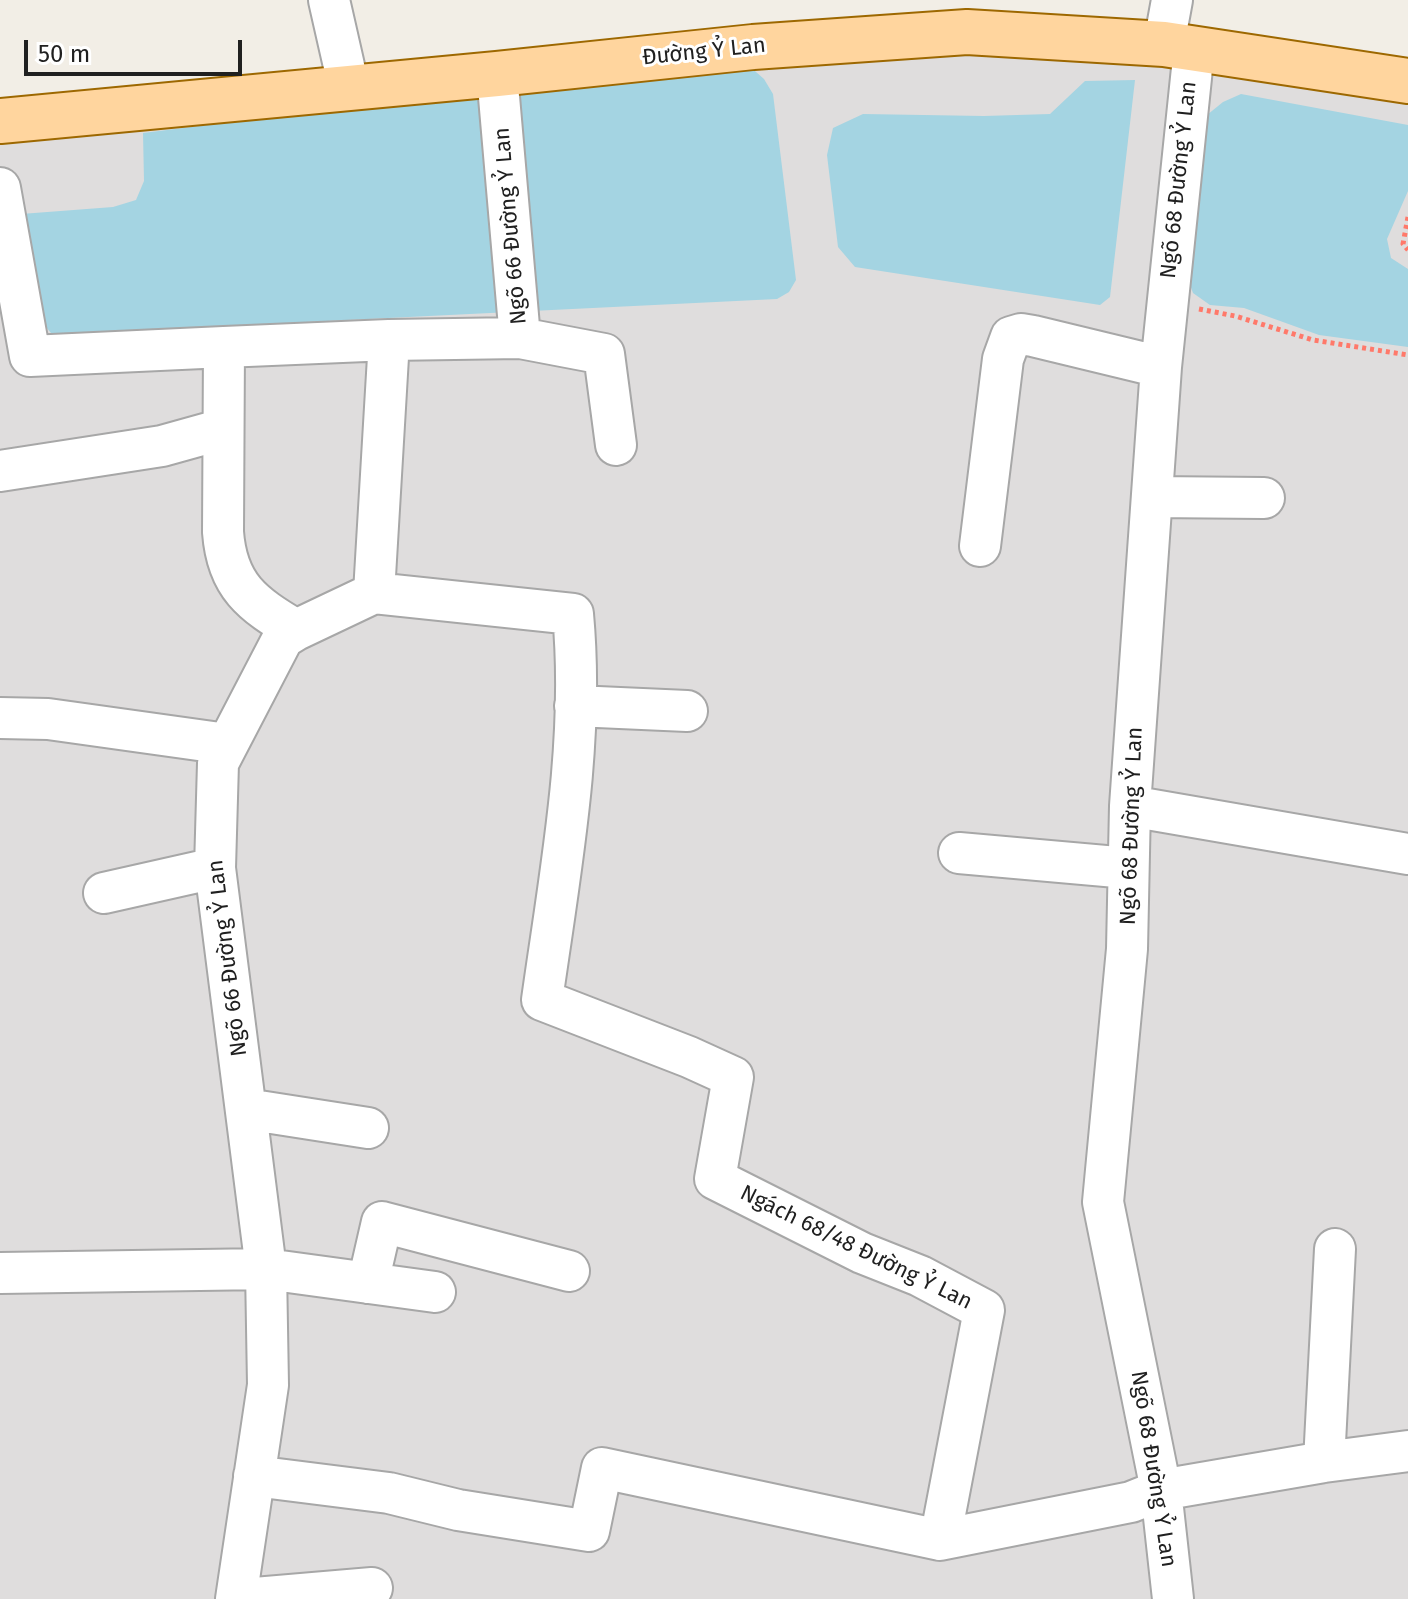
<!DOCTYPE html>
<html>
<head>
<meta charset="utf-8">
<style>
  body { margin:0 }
  #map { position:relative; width:1408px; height:1599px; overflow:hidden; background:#f2eee6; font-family:"Fira Sans",sans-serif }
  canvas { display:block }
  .scale { position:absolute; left:24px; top:40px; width:218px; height:36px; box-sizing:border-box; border:4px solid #202020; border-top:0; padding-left:10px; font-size:24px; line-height:28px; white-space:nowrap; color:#202020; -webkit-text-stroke:6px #fff; paint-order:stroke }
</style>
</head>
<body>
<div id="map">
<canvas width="1408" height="1599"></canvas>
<div class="scale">50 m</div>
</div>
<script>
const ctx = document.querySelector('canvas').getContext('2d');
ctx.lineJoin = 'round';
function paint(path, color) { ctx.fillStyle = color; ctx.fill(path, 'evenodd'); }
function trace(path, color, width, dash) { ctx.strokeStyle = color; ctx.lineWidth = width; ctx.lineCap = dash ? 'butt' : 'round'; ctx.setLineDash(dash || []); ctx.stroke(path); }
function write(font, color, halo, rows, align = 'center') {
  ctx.font = font + ' "Fira Sans",sans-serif'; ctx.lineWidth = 6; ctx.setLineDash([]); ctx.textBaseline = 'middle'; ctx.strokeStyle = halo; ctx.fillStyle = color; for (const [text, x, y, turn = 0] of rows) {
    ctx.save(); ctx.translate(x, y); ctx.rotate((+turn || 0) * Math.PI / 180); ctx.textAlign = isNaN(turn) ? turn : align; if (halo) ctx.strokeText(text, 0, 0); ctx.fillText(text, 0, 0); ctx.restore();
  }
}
paint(new Path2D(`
  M963 37 1408 88V1599H0V123Z`), '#dfdddd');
paint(new Path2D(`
  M748 65 764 79 773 94 796 280 789 292 777 299 81 333H51L41 321 21 214 113 207 136 200 144 181 143 133 448 95Z
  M1135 80 1110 297 1100 305 855 267 838 247 827 155 833 128 863 114 984 116 1050 114 1085 81Z
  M1241 94 1408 125V191L1387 239 1391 258 1408 269V347L1319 335 1244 308 1210 305 1193 293 1188 279 1207 115 1223 102Z`), '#a4d4e2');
const minor = new Path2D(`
  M329 0 349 88
  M1164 44 1172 0
  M0 188 30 356 224 347 223 532C227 586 252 604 296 630
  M520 338 604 354 616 445
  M224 347 389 340
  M0 471 162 446 223 429
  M1152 497 1264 498
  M980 546 1003 359 1011 337 1021 334 1033 336 1161 367
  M374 593 573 614C585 743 560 872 542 1000L689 1057 733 1077 715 1179 862 1253 920 1276 984 1310 940 1540
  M575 706 687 711
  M0 718 48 719 227 744
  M1130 806 1408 854
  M959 853 1128 868
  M104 893 215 868
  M246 1109 368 1128
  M0 1273 266 1269 435 1292
  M368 1283 382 1222 569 1271
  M1324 1462 1335 1249
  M254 1476 389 1493 458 1510 589 1531 602 1468 940 1540 1131 1502 1161 1490 1324 1462 1408 1451
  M236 1599 268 1385 266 1269 215 868 218 763 283 638 296 630 374 593 389 340 520 338 497 74
  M243 1599 372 1588
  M1173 1599 1161 1490 1103 1202 1127 949 1130 806 1161 367 1194 49`);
const major = new Path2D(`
  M0 121 497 74 753 47 967 32 1164 44 1408 81`);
trace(minor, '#a7a7a7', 44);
trace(major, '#9d6800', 48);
trace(new Path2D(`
  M1408 217 1403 244 1408 250
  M1199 309 1235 316 1313 340 1408 355`), '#ff796a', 5, [4, 4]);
trace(minor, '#fff', 40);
trace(major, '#ffd59e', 44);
write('22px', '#202020', '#fff', [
  ["Đường Ỷ Lan",704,52,-6],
  ["Ngõ 68 Đường Ỷ Lan",1179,180,-84],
  ["Ngõ 66 Đường Ỷ Lan",511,226,-95],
  ["Ngõ 68 Đường Ỷ Lan",1132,826,-88],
  ["Ngõ 66 Đường Ỷ Lan",228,958,-97],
  ["Ngách 68/48 Đường Ỷ Lan",856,1248,26],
  ["Ngõ 68 Đường Ỷ Lan",1153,1469,81]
]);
</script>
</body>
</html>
